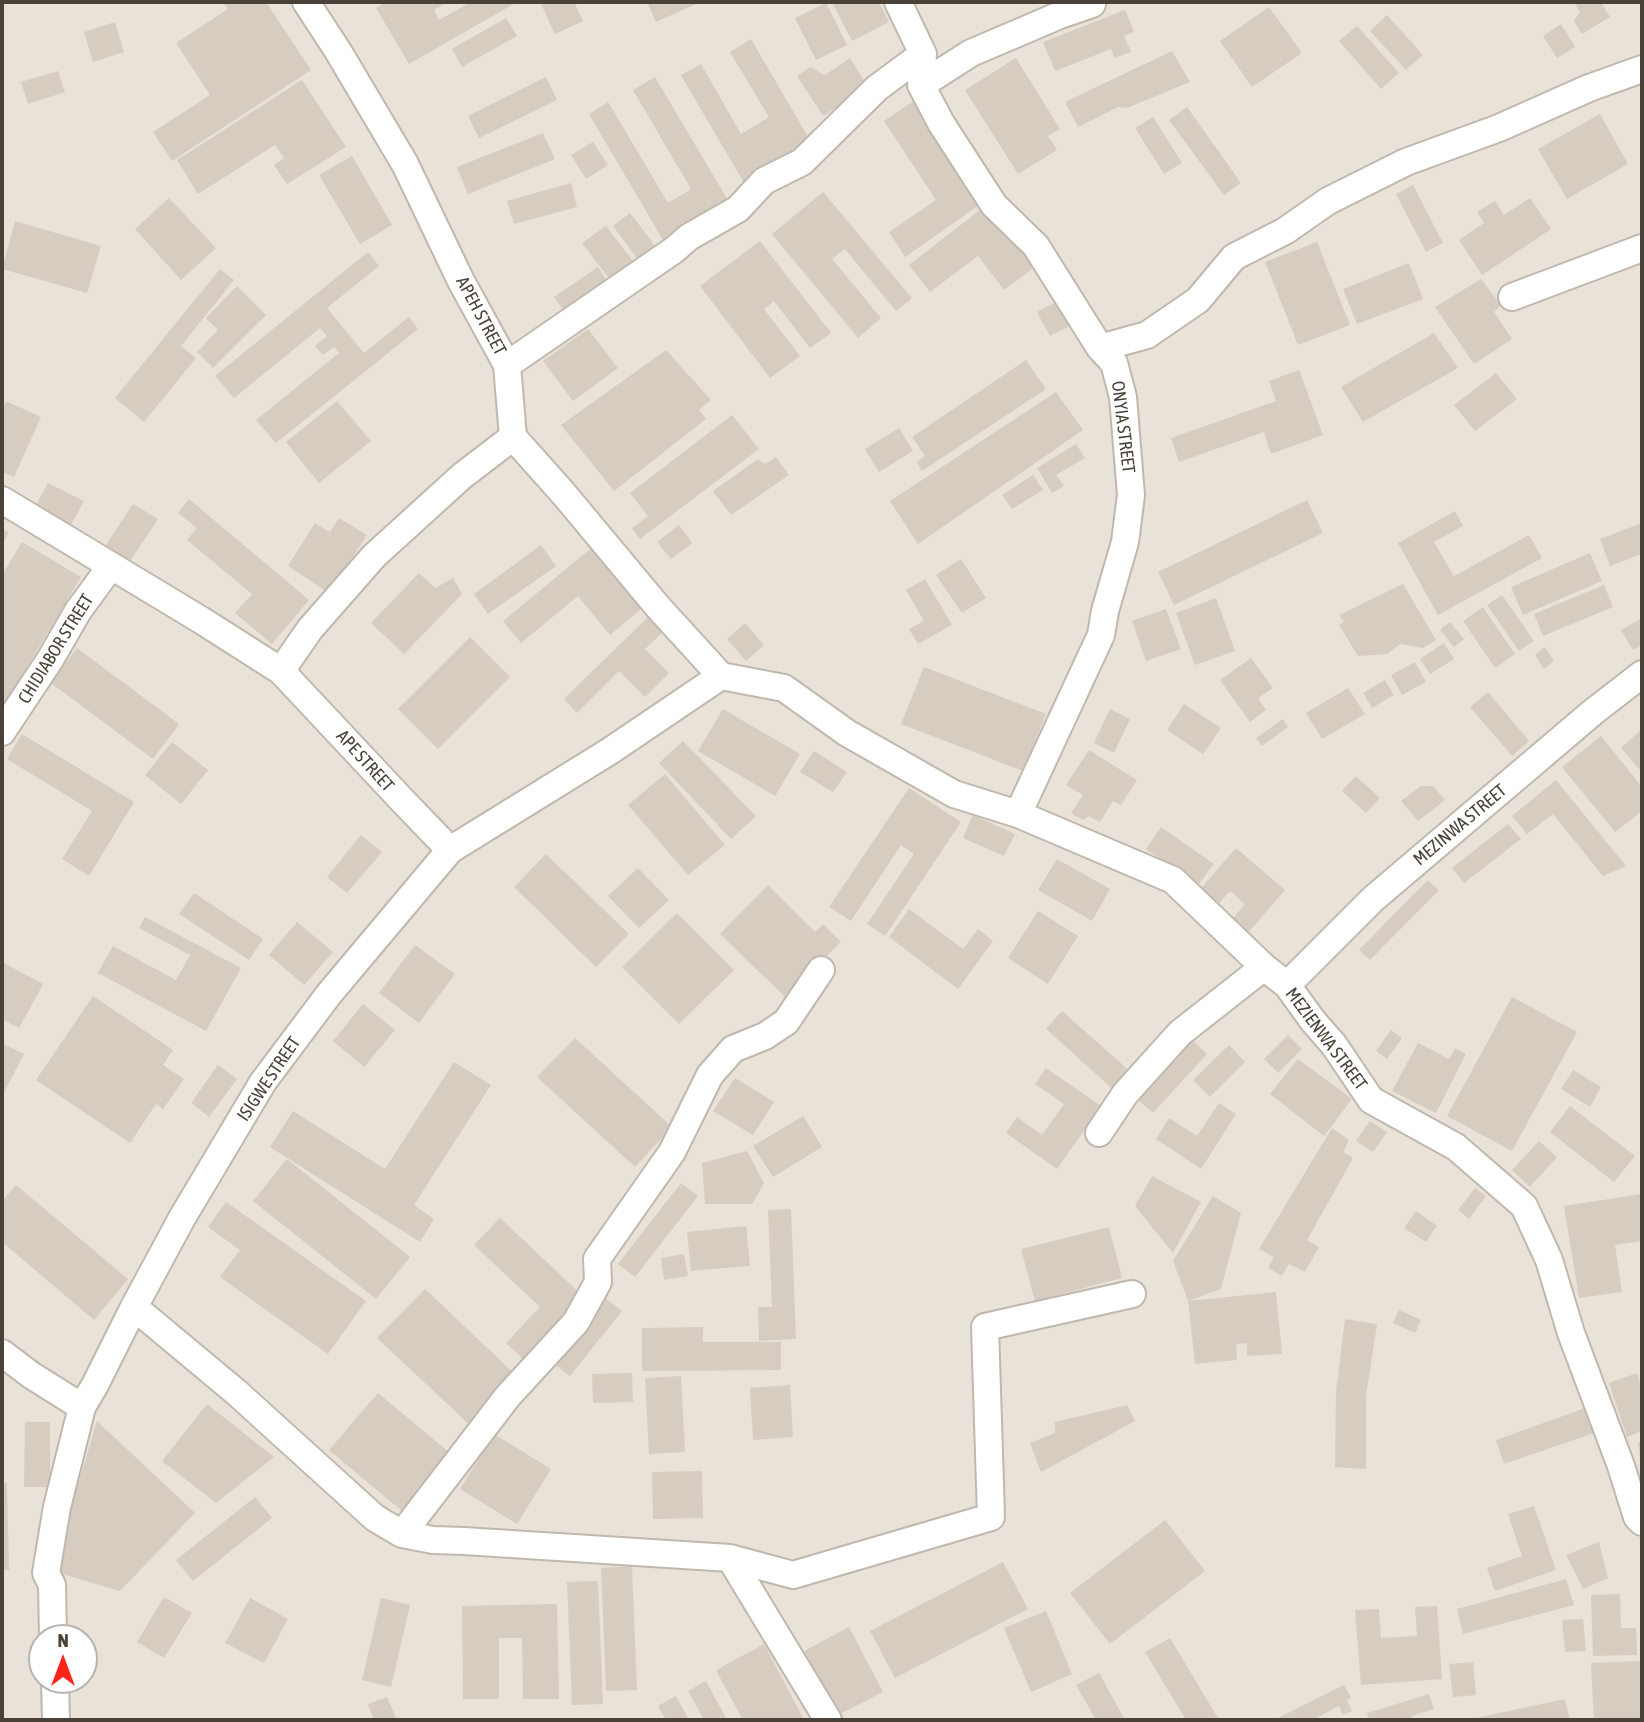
<!DOCTYPE html>
<html>
<head>
<meta charset="utf-8">
<style>
  body { margin:0 }
  #map { position:relative; width:1644px; height:1722px; overflow:hidden; background:#f5f1eb; font-family:"Asap Condensed",sans-serif }
  canvas { display:block }
  .frame { position:absolute; inset:0; border:4px solid #4a4138; pointer-events:none }
  .north { position:absolute; left:28px; top:1624px; width:70px; height:70px; box-sizing:border-box; background:#fff; border:2px solid #b7b3af; border-radius:50%; rotate:0deg; font-size:19px; font-weight:700; line-height:28px; text-align:center; color:#4a4138 }
  .north::after { content:''; display:block; margin:auto; width:24px; height:32px; background:#fd241b; clip-path:polygon(50% 0,100% 100%,50% 72%,0 100%) }
</style>
</head>
<body>
<div id="map">
<canvas width="1644" height="1722"></canvas>
<div class="frame"></div>
<div class="north">N</div>
</div>
<script>
const ctx = document.querySelector('canvas').getContext('2d');
ctx.lineJoin = 'round';
function paint(path, color) { ctx.fillStyle = color; ctx.fill(path, 'evenodd'); }
function trace(path, color, width, dash) { ctx.strokeStyle = color; ctx.lineWidth = width; ctx.lineCap = dash ? 'butt' : 'round'; ctx.setLineDash(dash || []); ctx.stroke(path); }
function write(font, color, halo, rows, align = 'center') {
  ctx.font = font + ' "Asap Condensed",sans-serif'; ctx.lineWidth = 7; ctx.setLineDash([]); ctx.textBaseline = 'middle'; ctx.strokeStyle = halo; ctx.fillStyle = color; for (const [text, x, y, turn = 0] of rows) {
    ctx.save(); ctx.translate(x, y); ctx.rotate((+turn || 0) * Math.PI / 180); ctx.textAlign = isNaN(turn) ? turn : align; if (halo) ctx.strokeText(text, 0, 0); ctx.fillText(text, 0, 0); ctx.restore();
  }
}
paint(new Path2D(`
  M2 2H1642V1720H2ZM42 1638H84V1680H42Z`), '#e9e2d9');
paint(new Path2D(`
  M223 2H266L311 70 172 161 153 132 210 95 176 43 228 9Z
  M386 2H448L434 10 439 20 471 2H517L409 64 376 8Z
  M540 2H574L583 21 555 34Z
  M647 2H695L696 4 656 22Z
  M832 2H879L889 22 852 41Z
  M1574 2H1601L1610 17 1582 34 1574 21 1580 12Z
  M826 3 847 45 816 60 795 18Z
  M1269 7 1302 53 1252 87 1220 41Z
  M1125 10 1134 32 1124 36 1131 52 1115 58 1111 49 1055 71 1043 42Z
  M1387 15 1423 55 1406 70 1370 31Z
  M506 18 517 36 462 67 452 49Z
  M115 22 124 52 93 62 84 32Z
  M1561 24 1575 47 1557 58 1543 36Z
  M1357 26 1399 73 1381 89 1339 41Z
  M751 39 812 144 744 183 681 75 701 64 741 134 769 117 730 52Z
  M1172 51 1190 82 1127 108 1118 107 1078 127 1065 102Z
  M850 58 868 87 823 116 797 76 810 67 825 75Z
  M1016 58 1060 129 1048 136 1057 150 1018 174 965 90Z
  M58 71 65 92 28 104 21 82Z
  M546 77 557 100 479 138 468 116Z
  M655 77 729 202 663 240 589 114 608 102 668 203 691 189 633 90Z
  M302 80 346 147 287 184 274 165 284 158 275 145 198 194 177 160Z
  M921 96 988 199 905 257 889 232 936 200 884 121Z
  M1187 107 1241 183 1224 195 1169 120Z
  M1600 114 1628 164 1567 199 1538 149Z
  M1153 117 1182 163 1164 174 1135 128Z
  M543 133 555 159 468 194 457 167Z
  M593 142 608 165 586 179 571 155Z
  M352 156 392 225 360 244 319 175Z
  M571 183 577 207 514 224 507 201Z
  M1413 185 1443 243 1426 252 1396 194Z
  M823 192 912 298 896 311 845 249 832 259 881 318 858 338 772 234Z
  M169 198 216 248 181 280 135 229Z
  M1530 198 1551 229 1482 275 1459 240 1484 223 1477 212 1495 201 1504 215Z
  M989 203 1037 265 1004 290 978 256 930 292 909 265Z
  M630 213 660 252 642 265 613 226Z
  M15 221 101 246 87 293 2 269Z
  M606 226 639 269 615 286 582 243Z
  M760 241 831 333 810 348 774 301 764 309 800 356 770 378 700 286Z
  M1317 242 1350 325 1298 345 1265 262Z
  M368 252 379 266 327 308 364 353 409 317 418 329 276 443 256 420 339 353 334 347 323 355 315 346 327 336 320 328 234 398 215 376Z
  M1409 263 1423 299 1357 324 1343 289Z
  M598 267 611 287 568 317 554 297Z
  M220 269 234 280 181 346 196 358 144 422 115 398Z
  M1481 279 1501 305 1494 312 1512 339 1474 364 1435 307Z
  M237 286 266 315 213 368 197 352 218 330 206 318Z
  M1056 302 1069 326 1050 336 1037 312Z
  M588 329 618 368 573 401 543 361Z
  M1434 333 1458 368 1363 422 1341 387Z
  M666 350 711 400 699 410 706 419 614 491 561 425Z
  M1026 360 1046 389 922 471 917 462 925 456 912 437Z
  M1299 370 1323 435 1271 454 1264 432 1179 462 1171 438 1276 401 1269 381Z
  M1496 373 1517 399 1475 431 1454 405Z
  M1056 392 1083 430 918 544 890 501Z
  M6 401 41 417 14 477 2 472V411Z
  M337 401 371 441 319 483 286 442Z
  M732 415 759 449 640 539 632 528 648 516 630 493Z
  M899 428 913 451 879 472 865 449Z
  M1076 444 1085 458 1056 475 1064 486 1052 493 1037 468Z
  M776 457 789 475 731 515 713 491 758 459 765 464Z
  M1033 475 1043 490 1012 509 1002 495Z
  M48 483 84 501 67 532 32 513Z
  M189 499 309 600 272 644 235 613 252 594 187 540 197 528 178 513Z
  M1307 500 1323 533 1174 605 1158 572Z
  M133 504 158 519 128 564 104 548Z
  M1455 511 1463 526 1434 542 1454 576 1529 535 1542 558 1438 615 1398 543Z
  M339 518 367 535 329 593 288 566 315 523 330 532Z
  M1642 523V538H1640L1642 543V554L1610 566 1600 539Z
  M679 525 692 543 671 559 657 542Z
  M2 529 9 533 2 545Z
  M22 542 81 577 6 702 2 699V575Z
  M541 545 556 566 488 614 474 594Z
  M595 545 645 606 610 635 578 596 521 643 503 621Z
  M1590 553 1602 581 1523 615 1511 587Z
  M961 559 986 598 962 613 936 575Z
  M419 573 435 588 453 578 462 594 404 654 371 623Z
  M925 579 952 625 918 644 909 629 924 621 906 590Z
  M1403 584 1436 640 1423 648 1400 644 1387 654 1358 656 1339 625 1344 622 1339 615Z
  M1604 585 1613 607 1543 636 1534 614Z
  M1502 595 1534 641 1519 651 1487 605Z
  M1216 598 1235 651 1195 665 1176 613Z
  M1483 607 1515 654 1495 668 1463 621Z
  M1166 609 1181 649 1146 661 1132 621Z
  M648 617 663 632 645 649 669 673 645 697 619 671 577 713 564 699Z
  M1642 618V645L1633 650 1621 630Z
  M1450 622 1464 639 1454 647 1440 630Z
  M745 623 764 645 746 661 727 639Z
  M470 637 510 677 438 749 398 709Z
  M1444 643 1454 659 1430 674 1420 659Z
  M1545 647 1554 661 1544 669 1535 655Z
  M77 648 179 724 153 759 51 683Z
  M1251 658 1273 688 1258 698 1266 710 1250 722 1220 680Z
  M1415 662 1426 682 1402 695 1391 675Z
  M924 667 1046 714 1023 771 901 724Z
  M1385 680 1394 695 1372 708 1363 693Z
  M1348 688 1365 714 1322 739 1306 713Z
  M1488 692 1529 741 1512 756 1470 707Z
  M1184 704 1221 728 1203 754 1167 730Z
  M723 709 800 754 775 796 698 751Z
  M1110 709 1130 719 1114 753 1094 743Z
  M1283 719 1288 727 1262 746 1256 738Z
  M1642 729V772L1621 748Z
  M22 734 134 802 89 876 62 859 92 811 7 759Z
  M1601 736 1642 787V811L1615 832 1562 767Z
  M683 741 756 816 731 839 659 763Z
  M172 742 208 770 181 804 145 775Z
  M1089 750 1137 780 1121 805 1113 801 1100 822 1089 816 1083 820 1071 813 1083 795 1066 785Z
  M814 751 847 772 833 792 800 772Z
  M665 774 725 845 688 875 628 805Z
  M1356 776 1380 798 1366 813 1342 791Z
  M1556 780 1626 866 1603 876 1553 814 1527 834 1512 816Z
  M1421 786H1433L1445 800 1418 821 1401 801Z
  M909 788 961 822 885 936 867 924 914 854 901 845 851 921 829 907Z
  M973 815 1015 834 1004 856 963 838Z
  M1508 824 1521 839 1464 883 1452 868Z
  M1161 827 1214 864 1198 885 1146 849Z
  M361 835 382 852 347 893 327 877Z
  M1236 848 1285 890 1247 934 1231 921 1245 904 1230 891 1215 908 1197 893Z
  M546 854 629 934 596 967 514 887Z
  M1057 859 1110 889 1092 921 1038 890Z
  M638 868 669 900 639 928 608 896Z
  M1428 880 1439 890 1370 960 1359 950Z
  M768 885 815 932 823 924 841 942 785 997 720 934Z
  M194 893 263 939 249 960 179 914Z
  M909 909 963 949 978 929 993 941 958 989 889 937Z
  M1038 911 1078 936 1048 984 1008 958Z
  M677 913 734 970 679 1024 622 967Z
  M145 917 241 968 206 1031 98 973 113 946 176 980 190 955 139 928Z
  M297 922 333 952 304 985 269 955Z
  M415 945 455 974 419 1023 379 993Z
  M2 962 43 984 19 1028 2 1019Z
  M93 996 173 1050 163 1065 184 1079 163 1109 156 1104 130 1143 36 1080Z
  M1512 997 1577 1032 1512 1151 1447 1116Z
  M363 1004 395 1030 364 1067 333 1041Z
  M1062 1011 1132 1073 1115 1091 1046 1029Z
  M1391 1030 1402 1038 1387 1059 1376 1051Z
  M1288 1035 1302 1049 1278 1073 1264 1059Z
  M575 1038 672 1127 635 1167 537 1077Z
  M1192 1040 1207 1054 1153 1113 1137 1099Z
  M2 1043 24 1054 2 1096Z
  M1418 1043 1449 1059 1455 1048 1466 1054 1436 1113 1392 1091Z
  M1229 1045 1245 1062 1210 1097 1193 1080Z
  M1298 1059 1352 1099 1324 1136 1270 1094Z
  M454 1062 491 1085 414 1205 434 1219 420 1242 270 1147 293 1111 385 1169Z
  M218 1065 237 1079 209 1117 191 1103Z
  M1046 1068 1101 1106 1057 1169 1006 1133 1017 1117 1042 1135 1064 1104 1035 1084Z
  M1573 1070 1601 1087 1590 1107 1561 1089Z
  M735 1078 774 1102 753 1135 713 1111Z
  M1219 1103 1236 1114 1201 1169 1156 1139 1169 1118 1197 1136Z
  M1570 1106 1635 1156 1614 1182 1550 1132Z
  M803 1116 822 1147 773 1177 753 1146Z
  M1370 1121 1387 1132 1373 1152 1356 1141Z
  M1332 1128 1349 1140 1343 1152 1353 1158 1307 1240 1319 1247 1305 1272 1289 1264 1282 1276 1268 1268 1274 1257 1259 1249Z
  M1539 1141 1557 1157 1530 1187 1512 1170Z
  M747 1151 764 1183 752 1204H705L702 1163Z
  M287 1159 410 1257 376 1299 253 1201Z
  M1152 1176 1201 1202 1173 1253 1135 1206Z
  M681 1183 698 1196 635 1277 618 1264Z
  M16 1185 128 1279 94 1320 2 1242V1201Z
  M1475 1188 1486 1196 1469 1219 1458 1210Z
  M1642 1194V1241L1615 1245 1622 1292 1579 1298 1564 1206Z
  M1213 1196 1241 1213 1221 1289 1188 1301 1173 1261Z
  M226 1202 366 1301 328 1354 220 1277 240 1250 208 1227Z
  M791 1209 796 1339 759 1341 758 1307H772L768 1210Z
  M1416 1211 1437 1226 1426 1242 1404 1228Z
  M500 1218 584 1297 524 1360 506 1343 540 1307 474 1245Z
  M746 1226 750 1266 691 1271 687 1232Z
  M1109 1227 1122 1278 1035 1301 1021 1249Z
  M684 1254 688 1276 664 1280 661 1258Z
  M425 1289 520 1379 473 1428 377 1338Z
  M1276 1292 1282 1354 1247 1356V1343L1236 1344 1237 1360 1195 1364 1188 1301Z
  M605 1298 622 1311 570 1376 554 1364Z
  M1399 1310 1421 1320 1415 1333 1393 1323Z
  M1345 1319 1377 1324 1366 1396V1469L1335 1467 1336 1392Z
  M703 1327V1342H781V1370L642 1371V1328Z
  M632 1373 633 1402 593 1403 592 1374Z
  M1637 1373 1642 1390V1431L1627 1437 1609 1383Z
  M681 1376 685 1452 649 1454 645 1378Z
  M790 1385 793 1437 753 1440 750 1388Z
  M378 1393 451 1454 402 1511 329 1450Z
  M207 1404 274 1457 216 1503 162 1461Z
  M1127 1405 1135 1421 1041 1472 1030 1443 1055 1433V1422Z
  M1588 1407 1597 1432 1504 1464 1496 1440Z
  M97 1421 195 1513 120 1591 52 1571Z
  M25 1422H50V1487H24Z
  M494 1434 551 1469 517 1524 460 1489Z
  M1642 1442V1466H1641L1638 1443Z
  M702 1471 703 1518 653 1519 652 1472Z
  M2 1483H7L9 1570H2Z
  M255 1497 272 1518 193 1581 176 1560Z
  M1534 1506 1556 1570 1495 1591 1487 1568 1522 1556 1508 1514Z
  M1165 1520 1205 1571 1110 1644 1070 1593Z
  M1599 1542 1608 1578 1583 1589 1566 1555Z
  M1003 1562 1028 1609 895 1678 870 1631Z
  M632 1566 637 1690 606 1691 601 1568Z
  M1566 1579 1574 1605 1463 1634 1457 1609Z
  M598 1581 603 1704 572 1705 567 1582Z
  M1620 1594 1621 1628H1636L1637 1655 1593 1656 1591 1595Z
  M164 1597 192 1613 164 1658 137 1642Z
  M250 1598 288 1619 264 1663 225 1643Z
  M381 1598 410 1605 391 1687 362 1680Z
  M557 1604 559 1699H523L522 1638H499V1699H463L462 1606Z
  M1437 1606 1442 1679 1361 1685 1355 1610 1379 1609 1381 1638 1417 1636 1415 1607Z
  M1046 1611 1072 1674 1031 1692 1004 1628Z
  M1583 1619 1586 1651 1565 1652 1562 1620Z
  M849 1627 883 1692 838 1715 804 1651Z
  M1170 1638 1219 1720H1186L1145 1652Z
  M764 1644 804 1720H743L716 1670Z
  M1642 1661V1720H1594L1591 1663Z
  M1473 1662 1476 1695 1453 1697 1449 1664Z
  M1099 1673 1125 1720H1096L1076 1685Z
  M706 1681 727 1720H704L688 1691Z
  M1344 1685 1351 1698 1347 1700 1352 1711 1343 1715 1339 1706 1318 1717 1320 1720H1274Z
  M1429 1694 1434 1709 1411 1716 1412 1720H1369L1367 1713Z
  M676 1696 689 1720H666L658 1706Z
  M387 1697 397 1720H374L368 1704Z
  M1565 1699 1570 1720H1471V1719Z`), '#d7ccc0');
const street = new Path2D(`
  M306 2 338 51 405 164 461 281 507 365 513 437 563 493 658 607 721 676
  M898 2 923 54 921 85 941 123 994 205 1036 246 1100 348 1114 363 1123 397 1131 495 1125 542 1105 611 1101 635 1018 814
  M921 85 971 53 1060 15 1092 4
  M1512 297 1642 248
  M1100 348 1147 335 1198 300 1234 257 1285 231 1328 201 1406 162 1499 128 1589 88 1642 69
  M507 365 674 250 689 237 738 209 764 181 802 162 877 88 923 54
  M2 500 201 620 281 671 400 798 450 850
  M281 671 310 629 374 556 462 476 513 437
  M721 676 784 688 847 733 954 794 1018 814 1173 880 1264 967 1287 985 1313 1021 1334 1045 1371 1100 1456 1147 1524 1206 1549 1260 1571 1333 1621 1466 1637 1517 1642 1522
  M2 732 51 658 78 611 111 566
  M1287 985 1373 899 1593 712 1642 674
  M1099 1133 1125 1094 1180 1033 1264 967
  M134 1307 236 1392 375 1518 402 1534 433 1540 464 1541 730 1558 793 1575 991 1517 985 1327 1132 1294
  M2 1353 31 1375 82 1407
  M402 1534 508 1396 576 1322 598 1282 597 1259 672 1152 710 1075 733 1049 765 1036 786 1022 821 970
  M730 1558 828 1720
  M53 1638 52 1585 46 1573 57 1507 82 1407 95 1385 134 1307 182 1218 263 1082 329 994 450 850 610 751 721 676
  M55 1680 56 1720`);
trace(street, '#c1b8ad', 30);
trace(street, '#fff', 26);
write('18px', '#4a4138', '#fff', [
  ["APEH STREET",481,316,62],
  ["ONYIA STREET",1123,427,83],
  ["CHIDIABOR STREET",56,649,-58],
  ["APE STREET",365,761,48],
  ["MEZINWA STREET",1460,825,-40],
  ["MEZIENWA STREET",1326,1039,53],
  ["ISIGWE STREET",269,1079,-56]
]);
</script>
</body>
</html>
